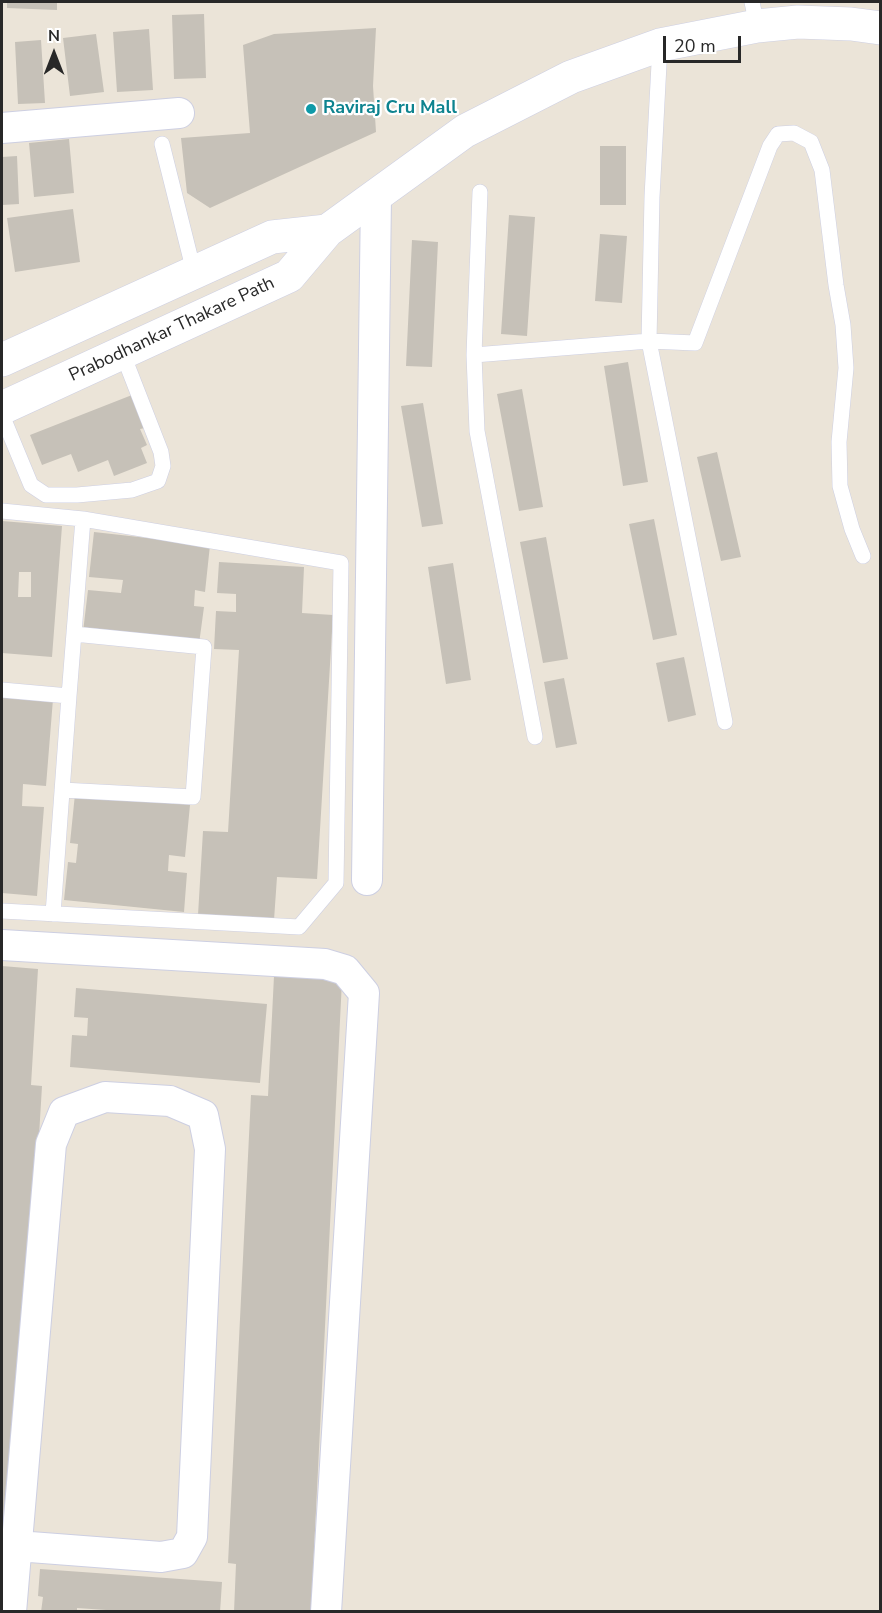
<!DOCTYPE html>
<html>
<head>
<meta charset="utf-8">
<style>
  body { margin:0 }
  #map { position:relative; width:882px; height:1613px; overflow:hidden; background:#ebe4d8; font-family:"Nunito Sans",sans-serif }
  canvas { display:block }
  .frame { position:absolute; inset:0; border:3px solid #282828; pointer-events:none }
  .north { position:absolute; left:24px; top:24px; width:60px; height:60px; -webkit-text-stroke:4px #fff; paint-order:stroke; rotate:0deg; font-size:16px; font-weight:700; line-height:24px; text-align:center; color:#282828 }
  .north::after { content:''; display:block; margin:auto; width:21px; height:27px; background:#282828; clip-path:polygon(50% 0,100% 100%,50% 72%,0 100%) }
  .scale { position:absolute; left:663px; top:36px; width:78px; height:27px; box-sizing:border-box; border:3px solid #282828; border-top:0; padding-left:8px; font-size:18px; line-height:21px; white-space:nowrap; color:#282828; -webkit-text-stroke:4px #fff; paint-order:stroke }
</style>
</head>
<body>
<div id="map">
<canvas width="882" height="1613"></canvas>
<div class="frame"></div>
<div class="north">N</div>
<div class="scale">20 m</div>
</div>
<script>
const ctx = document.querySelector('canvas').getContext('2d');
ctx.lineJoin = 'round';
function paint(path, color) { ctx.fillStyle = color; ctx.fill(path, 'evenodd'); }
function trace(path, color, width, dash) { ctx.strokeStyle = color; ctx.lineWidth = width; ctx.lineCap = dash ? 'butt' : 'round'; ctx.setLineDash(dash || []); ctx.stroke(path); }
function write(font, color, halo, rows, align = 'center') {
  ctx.font = font + ' "Nunito Sans",sans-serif'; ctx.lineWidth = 4.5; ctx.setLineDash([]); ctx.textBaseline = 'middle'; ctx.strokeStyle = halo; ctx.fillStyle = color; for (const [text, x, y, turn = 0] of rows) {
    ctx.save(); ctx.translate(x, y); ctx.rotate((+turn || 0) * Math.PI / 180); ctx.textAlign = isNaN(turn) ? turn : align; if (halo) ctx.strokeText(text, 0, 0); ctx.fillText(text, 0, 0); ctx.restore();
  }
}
paint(new Path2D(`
  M7 2H57V10L7 8Z
  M204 14 206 78 174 79 172 15Z
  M376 28 373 86 376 132 210 208 187 193 181 138 250 133 243 45 274 34Z
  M149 29 153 90 117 92 113 32Z
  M96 34 104 92 70 96 63 38Z
  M41 40 45 103 18 104 15 42Z
  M69 139 74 193 34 197 29 143Z
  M600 146H626V205H600Z
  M17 156 19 204 2 205V157Z
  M73 209 80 262 15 272 7 218Z
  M509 215 535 217 527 336 501 334Z
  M600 234 627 236 622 303 595 301Z
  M412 240 438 242 432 367 406 366Z
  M628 362 648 482 623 486 604 366Z
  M522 389 543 507 519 511 497 394Z
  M132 395 145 428 140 429 147 445 141 448 147 463 114 476 108 460 78 472 71 454 42 465 30 435Z
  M423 403 443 524 422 527 401 406Z
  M717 452 741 557 721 561 697 457Z
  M654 519 677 635 653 640 629 524Z
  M2 521 62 526 52 657 2 653ZM19 572H31V597H18Z
  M94 532 210 545 205 592 195 590 194 606 204 607 199 644 83 632 88 590 121 593 123 580 89 577Z
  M546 537 568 659 543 663 520 542Z
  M219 562 304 567 302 613 333 615 317 879 277 877 274 920 198 915 203 831 228 832 239 650 214 649 216 611 236 612V594L217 593Z
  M453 563 471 680 446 684 428 567Z
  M684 657 696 715 668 722 656 663Z
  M564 678 577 744 556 748 544 682Z
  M2 695 53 699 46 786 23 784 22 806 44 807 37 896 2 893Z
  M75 794 190 805 185 857 169 855 168 871 187 873 184 912 64 900 68 862 76 863 78 844 70 843Z
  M2 966 38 969 31 1085 42 1086 13 1568 2 1567Z
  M274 976 342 980 311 1612H234L236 1564 228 1563 251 1095 268 1096Z
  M76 988 267 1004 260 1083 70 1067 72 1035 87 1036 88 1018 74 1017Z
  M40 1569 222 1582 220 1612H106V1610L77 1608V1612H41L43 1597 38 1596Z`), '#c6c1b8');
const lane = new Path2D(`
  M752 2 757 26
  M660 45 652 197 649 341 725 722
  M162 144 194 272
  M480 192 474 355 649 341 695 343 770 146 778 134 794 133 811 142 822 170 836 285 843 325 846 368 839 442 840 486 852 529 863 556
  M474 355 477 431 535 737
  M2 415 31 485 46 495H77L132 490 158 481 163 466 161 452 122 352
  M2 511 83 519 341 563 336 883 299 927 2 911
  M2 690 69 696 83 519
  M62 790 193 797 204 647 74 634
  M53 914 69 696`);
const street = new Path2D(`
  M2 128 179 113
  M367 880 376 196
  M2 945 325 964 345 970 364 993 326 1612
  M11 1612 51 1144 64 1112 105 1097 170 1101 203 1115 210 1149 192 1537 183 1553 161 1557 17 1546`);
const secondary = new Path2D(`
  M2 360 272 237 327 231
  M2 408 289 276 327 231 465 131 571 77 660 45 757 26 798 22 851 24 880 28`);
trace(lane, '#cdcfe2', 16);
trace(street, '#cdcfe2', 32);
trace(secondary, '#cdcfe2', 34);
trace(lane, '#fff', 15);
trace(street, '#fff', 30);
trace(secondary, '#fff', 33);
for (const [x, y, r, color] of [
  [311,109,6,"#0f9aa8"]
]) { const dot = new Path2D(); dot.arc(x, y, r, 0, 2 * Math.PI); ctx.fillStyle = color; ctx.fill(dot); trace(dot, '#fff', 2); }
write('bold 18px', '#0d838f', '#fff', [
  ["Raviraj Cru Mall",323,109]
], 'left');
write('18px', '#282828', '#fff', [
  ["Prabodhankar Thakare Path",172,330,-25]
]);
</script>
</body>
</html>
